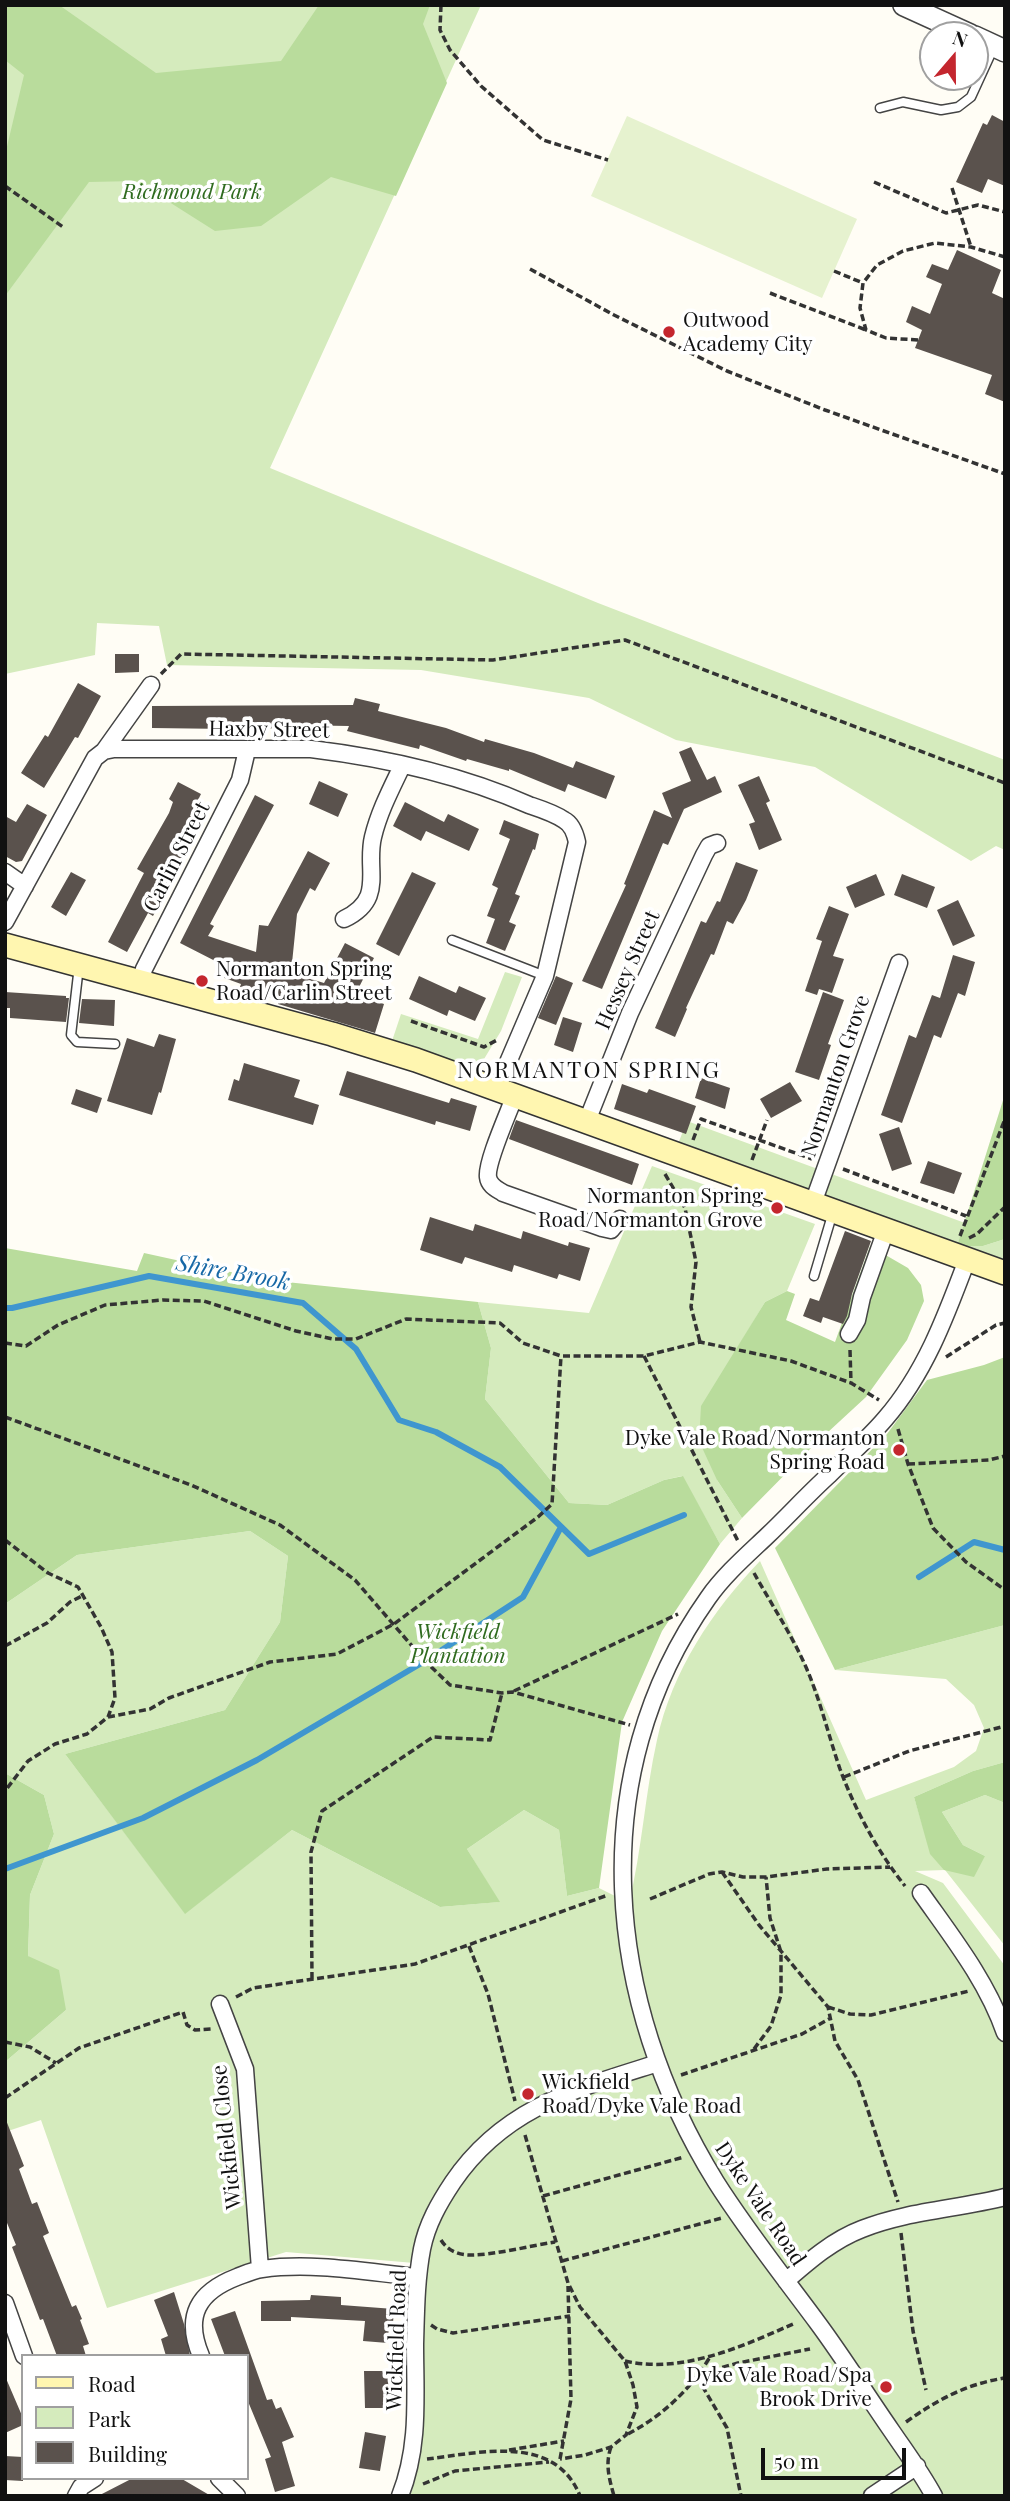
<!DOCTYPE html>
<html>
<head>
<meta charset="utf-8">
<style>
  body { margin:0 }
  #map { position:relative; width:1010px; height:2501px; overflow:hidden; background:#fffdf5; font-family:"Playfair Display",serif }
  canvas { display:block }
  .frame { position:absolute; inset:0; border:7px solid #111; pointer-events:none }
  .legend { position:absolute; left:21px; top:2354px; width:228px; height:126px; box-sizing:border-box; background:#fff; border:2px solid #a0a0a0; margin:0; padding:9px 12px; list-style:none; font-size:21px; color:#111 }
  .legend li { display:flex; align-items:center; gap:14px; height:35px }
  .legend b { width:35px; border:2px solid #a0a0a0 }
  .north { position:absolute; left:919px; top:21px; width:70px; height:70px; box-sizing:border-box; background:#fff; border:2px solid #a0a0a0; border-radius:50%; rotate:20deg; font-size:19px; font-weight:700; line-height:28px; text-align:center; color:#111 }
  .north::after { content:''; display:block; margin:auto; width:24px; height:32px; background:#c4262e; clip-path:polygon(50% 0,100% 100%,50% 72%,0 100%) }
  .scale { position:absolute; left:761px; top:2448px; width:145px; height:32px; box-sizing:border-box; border:4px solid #111; border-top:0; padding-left:9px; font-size:21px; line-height:24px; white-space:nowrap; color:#111; -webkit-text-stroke:5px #fff; paint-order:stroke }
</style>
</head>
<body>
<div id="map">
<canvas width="1010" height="2501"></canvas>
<div class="frame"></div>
<ul class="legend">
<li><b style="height:9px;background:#fff6b0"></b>Road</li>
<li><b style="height:19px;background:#d5ebbd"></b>Park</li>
<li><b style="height:19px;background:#5a524d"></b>Building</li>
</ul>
<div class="north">N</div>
<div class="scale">50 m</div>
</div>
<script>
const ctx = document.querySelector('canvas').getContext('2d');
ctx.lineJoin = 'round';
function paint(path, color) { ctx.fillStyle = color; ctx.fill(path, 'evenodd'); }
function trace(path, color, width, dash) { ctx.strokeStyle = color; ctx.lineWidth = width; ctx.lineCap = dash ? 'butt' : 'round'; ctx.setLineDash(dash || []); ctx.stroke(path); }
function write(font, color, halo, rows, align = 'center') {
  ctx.font = font + ' "Playfair Display",serif'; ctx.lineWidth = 7; ctx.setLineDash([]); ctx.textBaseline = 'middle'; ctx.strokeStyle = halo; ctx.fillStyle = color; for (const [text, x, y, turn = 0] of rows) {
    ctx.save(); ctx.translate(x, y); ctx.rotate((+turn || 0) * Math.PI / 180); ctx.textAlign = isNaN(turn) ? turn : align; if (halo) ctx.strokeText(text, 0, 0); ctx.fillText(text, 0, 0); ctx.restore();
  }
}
paint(new Path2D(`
  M5 5H481L270 468 598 603 1005 760V850L996 846 971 861 815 767 676 740 589 698 421 670 167 665 159 626 97 623 95 655 5 674Z
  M505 972 522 977 501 1031 481 1064 468 1067 392 1041 401 1014 478 1039Z
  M687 1121 965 1223 957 1246H983L1005 1239V1260L957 1246 676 1149Z
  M652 1166 815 1224 787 1291 765 1302 734 1354 717 1480 742 1518 720 1544 682 1476 664 1480 607 1505 569 1503 485 1399 491 1348 478 1302 589 1313Z
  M250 1531 288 1556 280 1622 225 1710 65 1754 185 1913 292 1830 440 1907 499 1902 467 1849 524 1810 559 1830 567 1896 599 1888 629 1903C642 1850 645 1794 657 1740 672 1671 712 1611 760 1561L866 1800 954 1767 976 1751 984 1728 974 1705 946 1679 835 1670 1005 1625V1762L973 1771 914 1797 931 1854 985 1856 963 1845 942 1812 985 1795 1005 1803V1946L945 1870 915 1871 943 1883 1005 1966V2496H410L413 2488 421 2420 426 2264 286 2252 107 2308 41 2120 5 2132V2062L66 2010 28 1956 30 1895 54 1834 44 1795 5 1773V1604L77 1555Z`), '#d5ebbd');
paint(new Path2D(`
  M5 5H59L156 73 281 61 319 5H430L423 24 447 83 396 196 331 177 261 226 215 231 136 181 89 182 5 296V155L24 75 5 60Z
  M1005 1094V1239L983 1246H957Z
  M870 1246 908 1268 921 1285 924 1301 907 1340 866 1397 814 1445 742 1518 717 1480 699 1441 701 1406 765 1302 787 1291 795 1294 786 1320 835 1342Z
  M5 1248 137 1271 144 1253 267 1280 478 1302 491 1348 485 1399 569 1503 607 1505 664 1480 683 1476 720 1544 662 1631 622 1722 599 1888 567 1896 559 1830 524 1810 467 1849 500 1902 440 1907 292 1830 185 1914 65 1754 225 1710 280 1622 288 1556 250 1531 77 1555 5 1604Z
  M1005 1357V1625L835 1670 775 1548 887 1434 927 1380 984 1365Z
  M1005 1762V1803L985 1795 942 1812 963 1845 985 1856 974 1877 944 1870 930 1854 914 1797 973 1771Z
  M5 1773 44 1795 54 1834 30 1895 28 1956 59 1970 66 2010 5 2062Z`), '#b9dc9c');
paint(new Path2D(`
  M627 116 857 219 822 298 591 196Z`), '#e6f2cf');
trace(new Path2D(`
  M5 1308H12L149 1276 303 1303 356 1349 399 1420 436 1432 500 1467 589 1554 684 1515
  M919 1577 974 1542 1005 1550
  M5 1869 143 1818 257 1760 425 1661 523 1597 561 1527`), '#3f96cf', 6);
paint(new Path2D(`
  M992 115 1005 122V186L988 179 982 193 956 182 983 123 987 125Z
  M957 250 1001 270 992 293 1005 299V402L985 394 992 375 915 348 922 330 906 322 912 306 930 314 942 284 926 277 932 264 948 270Z
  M115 654H139V672L115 673Z
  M78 683 101 696 78 738 75 737 44 788 21 773 45 735 48 737Z
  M355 698 380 704 378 711 446 728 484 742 485 739 534 753 573 768 576 761 615 776 606 799 568 784 565 792 509 769V771L467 759 466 761 420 745 419 749 347 731 349 726 289 725V728L229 729 152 728V706L353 705Z
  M691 747 707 780 715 776 722 792 684 809 668 845 663 843 602 989 582 981 626 885 624 884 654 810 672 818 662 793 691 781 679 752Z
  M759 776 770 801 766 803 782 840 759 850 749 824 755 822 738 785Z
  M319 781 348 794 338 817 309 804Z
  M178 782 201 794 190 816 202 822 153 916 148 913 127 952 108 942 144 873 137 869 169 813 173 802 169 799Z
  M255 795 274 805 210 924 214 926 208 936 256 952 259 925 268 926 308 851 330 863 315 891 310 888 297 914 291 973 324 983 345 943 374 958 357 991 366 995 365 998 384 1004 375 1033 278 1004 279 1001 240 987 241 984 219 976 223 965 180 943Z
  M405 802 444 822 448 814 479 829 469 851 426 831 421 841 393 826Z
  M27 804 47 815 22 861 16 862 5 856V816L16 822Z
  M504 820 539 834 535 850 533 849 515 894 520 896 509 922 516 925 505 951 486 943 495 919 487 916 498 888 492 885 510 839 499 834Z
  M736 862 758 870 746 900 733 924 727 921 714 955 711 954 686 1008 687 1009 675 1037 655 1028 701 921 706 923 717 901 720 902Z
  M71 872 86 880 66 916 51 907Z
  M412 872 436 883 399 956 376 944Z
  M876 874 885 895 855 908 846 887Z
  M902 874 935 887 927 908 894 895Z
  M958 900 975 936 953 946 937 910Z
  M829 906 849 914 833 956 844 959 832 993 819 989 817 995 805 991 822 941 816 939Z
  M953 955 975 962 965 996 958 993 941 1038 934 1035 902 1123 881 1115 909 1035 916 1038 932 995 940 998Z
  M419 976 456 993 459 986 486 998 475 1021 449 1010 447 1016 409 999Z
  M556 976 573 983 556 1025 538 1018Z
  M5 992 66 996V998H69L66 1022 10 1018V1008H5Z
  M823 992 844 1000 828 1044 831 1045 819 1080 795 1072Z
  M82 999 115 1000 114 1026 79 1023Z
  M563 1017 582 1023 573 1052 554 1045Z
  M159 1034 176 1039 161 1093 159 1092 152 1115 107 1101 127 1038 154 1047Z
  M244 1063 300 1080 294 1097 319 1105 313 1125 228 1100 234 1079 239 1081Z
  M347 1071 449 1103 451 1098 477 1106 470 1131 436 1121 435 1125 339 1095Z
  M701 1078 730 1088 725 1109 695 1098Z
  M790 1082 802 1101 771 1118 760 1099Z
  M622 1084 647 1093 649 1089 696 1106 686 1134 614 1109Z
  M76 1089 102 1098 97 1113 71 1104Z
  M516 1120 639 1164 632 1185 509 1139Z
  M899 1127 912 1164 892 1171 879 1134Z
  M928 1161 962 1173 954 1194 920 1183Z
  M430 1217 473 1231 475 1224 521 1239 523 1231 568 1246 569 1242 590 1248 580 1281 559 1274 557 1279 514 1265 512 1272 465 1257 462 1264 420 1250Z
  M845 1231 871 1241 852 1294 847 1316 843 1324 823 1317 821 1323 803 1316 810 1298 819 1301Z
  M6 2120 24 2166 19 2169 32 2204 37 2202 49 2233 43 2236 72 2307 76 2305 82 2319 80 2320 89 2344 83 2346 86 2356H57L43 2319 40 2320 12 2247 16 2245 5 2218Z
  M174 2292 184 2324 190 2356H166L161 2339 168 2336 154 2300Z
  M311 2295 341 2297V2305L394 2309 393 2323 389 2322 388 2343 363 2341 365 2321 291 2317V2321H261V2301L310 2300Z
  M235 2311 267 2400 272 2399 276 2409 281 2407 294 2437 282 2442 295 2486 275 2492 265 2459 271 2457 247 2399V2356H225L211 2319Z
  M364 2371H388L389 2408H365Z
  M5 2376 23 2418V2425L5 2433Z
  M365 2432 386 2436 380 2471 359 2468Z
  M5 2456 23 2457V2481L5 2480Z
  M133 2478 182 2479 211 2496H98Z`), '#5a524d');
const service = new Path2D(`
  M880 108 903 102 941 110 958 107 971 97 993 49
  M452 940 545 976
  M79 966 71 1035 77 1042 115 1044
  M814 1276 833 1212`);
const minor = new Path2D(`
  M104 751 151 685
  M5 872 25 886
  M344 919C386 899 365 870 373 837 379 812 391 789 402 766
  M5 922 95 758 104 751 114 749H311C385 758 461 775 529 805 541 809 554 813 564 820 572 824 575 833 577 842L545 976 497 1088
  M141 981 144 969 240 780 247 750
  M515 1095C509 1112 486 1162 488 1177 489 1186 497 1189 503 1193L602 1228 611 1230 620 1219
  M587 1121 630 1013 704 855 709 846 717 843
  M813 1203 899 963
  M849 1334 857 1320 862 1297 886 1230
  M921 1893C952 1937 987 1981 1005 2033
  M220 2004 245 2069 260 2269
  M786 2281C809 2261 833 2240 862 2229 907 2211 958 2209 1005 2197
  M5 2303 24 2356
  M201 2356C184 2316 198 2292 237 2277 245 2274 254 2270 262 2269 313 2262 366 2272 417 2277
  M219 2478 237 2496
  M76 2496 81 2487 95 2478
  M400 2496C420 2446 415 2396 415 2344 416 2312 416 2281 422 2249 427 2224 439 2203 453 2182 504 2107 576 2089 658 2063
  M872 2496 917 2466
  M934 2496C921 2472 906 2452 891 2430 866 2394 843 2357 817 2322 783 2276 747 2231 716 2182 605 2003 582 1776 708 1598 724 1575 747 1555 767 1536 788 1516 808 1494 829 1475 848 1456 868 1439 885 1419 925 1373 946 1316 967 1260`);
const tertiary = new Path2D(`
  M904 5 970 35
  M975 37 1005 51`);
const secondary = new Path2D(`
  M5 945 332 1034 416 1060 1005 1273`);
trace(service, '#444', 11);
trace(minor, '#444', 19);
trace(tertiary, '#444', 24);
trace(secondary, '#333', 26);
trace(new Path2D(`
  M441 5 440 30 450 50 481 86 543 140 608 160
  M874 182 946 213 978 205 1005 212
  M5 186 63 227
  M952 188 971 247
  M530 269 614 315 727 371 825 410 1005 474
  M834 271 863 283
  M770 293 866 330
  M918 340 886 338 866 330 860 308 863 283 877 265 903 251 935 243 971 247 1005 257
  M161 674 181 654 493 660 625 640 1005 783
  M411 1021 484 1047 497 1040
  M693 1140 701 1119 812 1159
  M752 1160 767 1120
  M843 1169 966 1216
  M665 1174 685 1208 696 1262 691 1307 700 1342
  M960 1236 1005 1119
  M969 1238 977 1234 1005 1207
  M5 1343 26 1346 58 1325 105 1305 163 1300 204 1301 296 1331 333 1339H356L406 1319 500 1323 523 1343 561 1356H644L700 1342 791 1361 851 1383 879 1400
  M850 1350 851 1383
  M644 1356 738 1541
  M946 1357 996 1325 1005 1323
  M5 1417 191 1485 280 1525 355 1580 425 1661 450 1685 502 1693 513 1692 630 1725
  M898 1429 908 1464 933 1528 966 1562 1005 1590
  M908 1464 989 1460 1005 1456
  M5 1540 48 1573 78 1587 101 1627 112 1652 115 1698 108 1717 87 1734 55 1744 28 1761 5 1791
  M754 1573C774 1609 798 1644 812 1682 823 1711 830 1740 840 1769 855 1810 878 1852 905 1886
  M5 1646 47 1623 70 1602 84 1595
  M514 1691 678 1614
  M108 1717 150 1709 169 1698 270 1662 337 1654 394 1624 538 1517 552 1504 561 1356
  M844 1777 909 1751 1005 1726
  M722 1872 759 1925 828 2007 835 2041 858 2080 898 2202
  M650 1899 709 1874 722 1872 743 1877H766L827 1869 890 1867
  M469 1946 488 1994 515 2101
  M312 1979 311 1852 322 1811 433 1737 490 1740 502 1693
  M236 1997 253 1988 415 1964 608 1895
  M828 2007 850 2014 871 2015 969 1991
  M5 2042 30 2047 56 2063
  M754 2049 771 2026 781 1995V1952L770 1918 766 1877
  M681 2075 802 2034 829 2019
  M5 2098 79 2048 183 2012 187 2025 195 2030 211 2029
  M525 2135 568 2283 580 2307 625 2361 633 2385 637 2407 626 2435 611 2447 585 2455 560 2459
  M543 2196 684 2157
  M901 2233 913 2331 926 2390
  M441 2240C447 2250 458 2255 470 2255 495 2255 529 2246 555 2242
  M562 2261 722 2218
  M431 2325 437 2329 453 2333 570 2316
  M625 2361C682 2374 741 2347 793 2324
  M702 2373 738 2363 810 2349
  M697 2377 727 2428 741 2496
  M906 2422C937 2400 966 2384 1005 2378
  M628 2434C662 2416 690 2390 710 2357
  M611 2447C605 2464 609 2478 614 2496
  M509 2450 564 2441
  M427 2459C479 2453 555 2433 580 2496
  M560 2459 571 2399 568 2286
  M423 2484 455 2471 549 2462`), '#333', 3.5, [7, 3.5]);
trace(service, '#fff', 8);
trace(minor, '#fff', 16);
trace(tertiary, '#fff', 21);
trace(secondary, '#fff6b0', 23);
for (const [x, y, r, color] of [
  [669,332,7,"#c4262e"],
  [202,981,7,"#c4262e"],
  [777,1208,7,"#c4262e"],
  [899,1450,7,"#c4262e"],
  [528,2094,7,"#c4262e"],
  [886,2387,7,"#c4262e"]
]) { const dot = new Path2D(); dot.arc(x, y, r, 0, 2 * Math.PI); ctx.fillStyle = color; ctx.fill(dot); trace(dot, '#fff', 2.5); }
write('italic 21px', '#2f6b1f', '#fff', [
  ["Richmond Park",192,192],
  ["Wickfield",458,1632],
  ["Plantation",458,1656]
]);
write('21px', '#111', '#fff', [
  ["Outwood",683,320],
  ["Academy City",683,344],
  ["Normanton Spring",216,969],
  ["Road/Carlin Street",216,993],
  ["Normanton Spring",763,1196,"right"],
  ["Road/Normanton Grove",763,1220,"right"],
  ["Dyke Vale Road/Normanton",885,1438,"right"],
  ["Spring Road",885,1462,"right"],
  ["Wickfield",542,2082],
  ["Road/Dyke Vale Road",542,2106],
  ["Dyke Vale Road/Spa",872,2375,"right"],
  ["Brook Drive",872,2399,"right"]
], 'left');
write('21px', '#111', '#fff', [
  ["Haxby Street",269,730,1],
  ["Carlin Street",177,857,-63],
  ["Hessey Street",628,970,-66],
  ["Normanton Grove",836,1076,-71],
  ["Wickfield Close",227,2137,-96],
  ["Dyke Vale Road",760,2204,56],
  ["Wickfield Road",397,2340,-88]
]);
ctx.letterSpacing = '2px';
write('23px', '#111', '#fff', [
  ["NORMANTON SPRING",589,1071]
]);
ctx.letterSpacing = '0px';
write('italic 23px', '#1768a6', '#fff', [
  ["Shire Brook",233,1273,10]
]);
</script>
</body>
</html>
